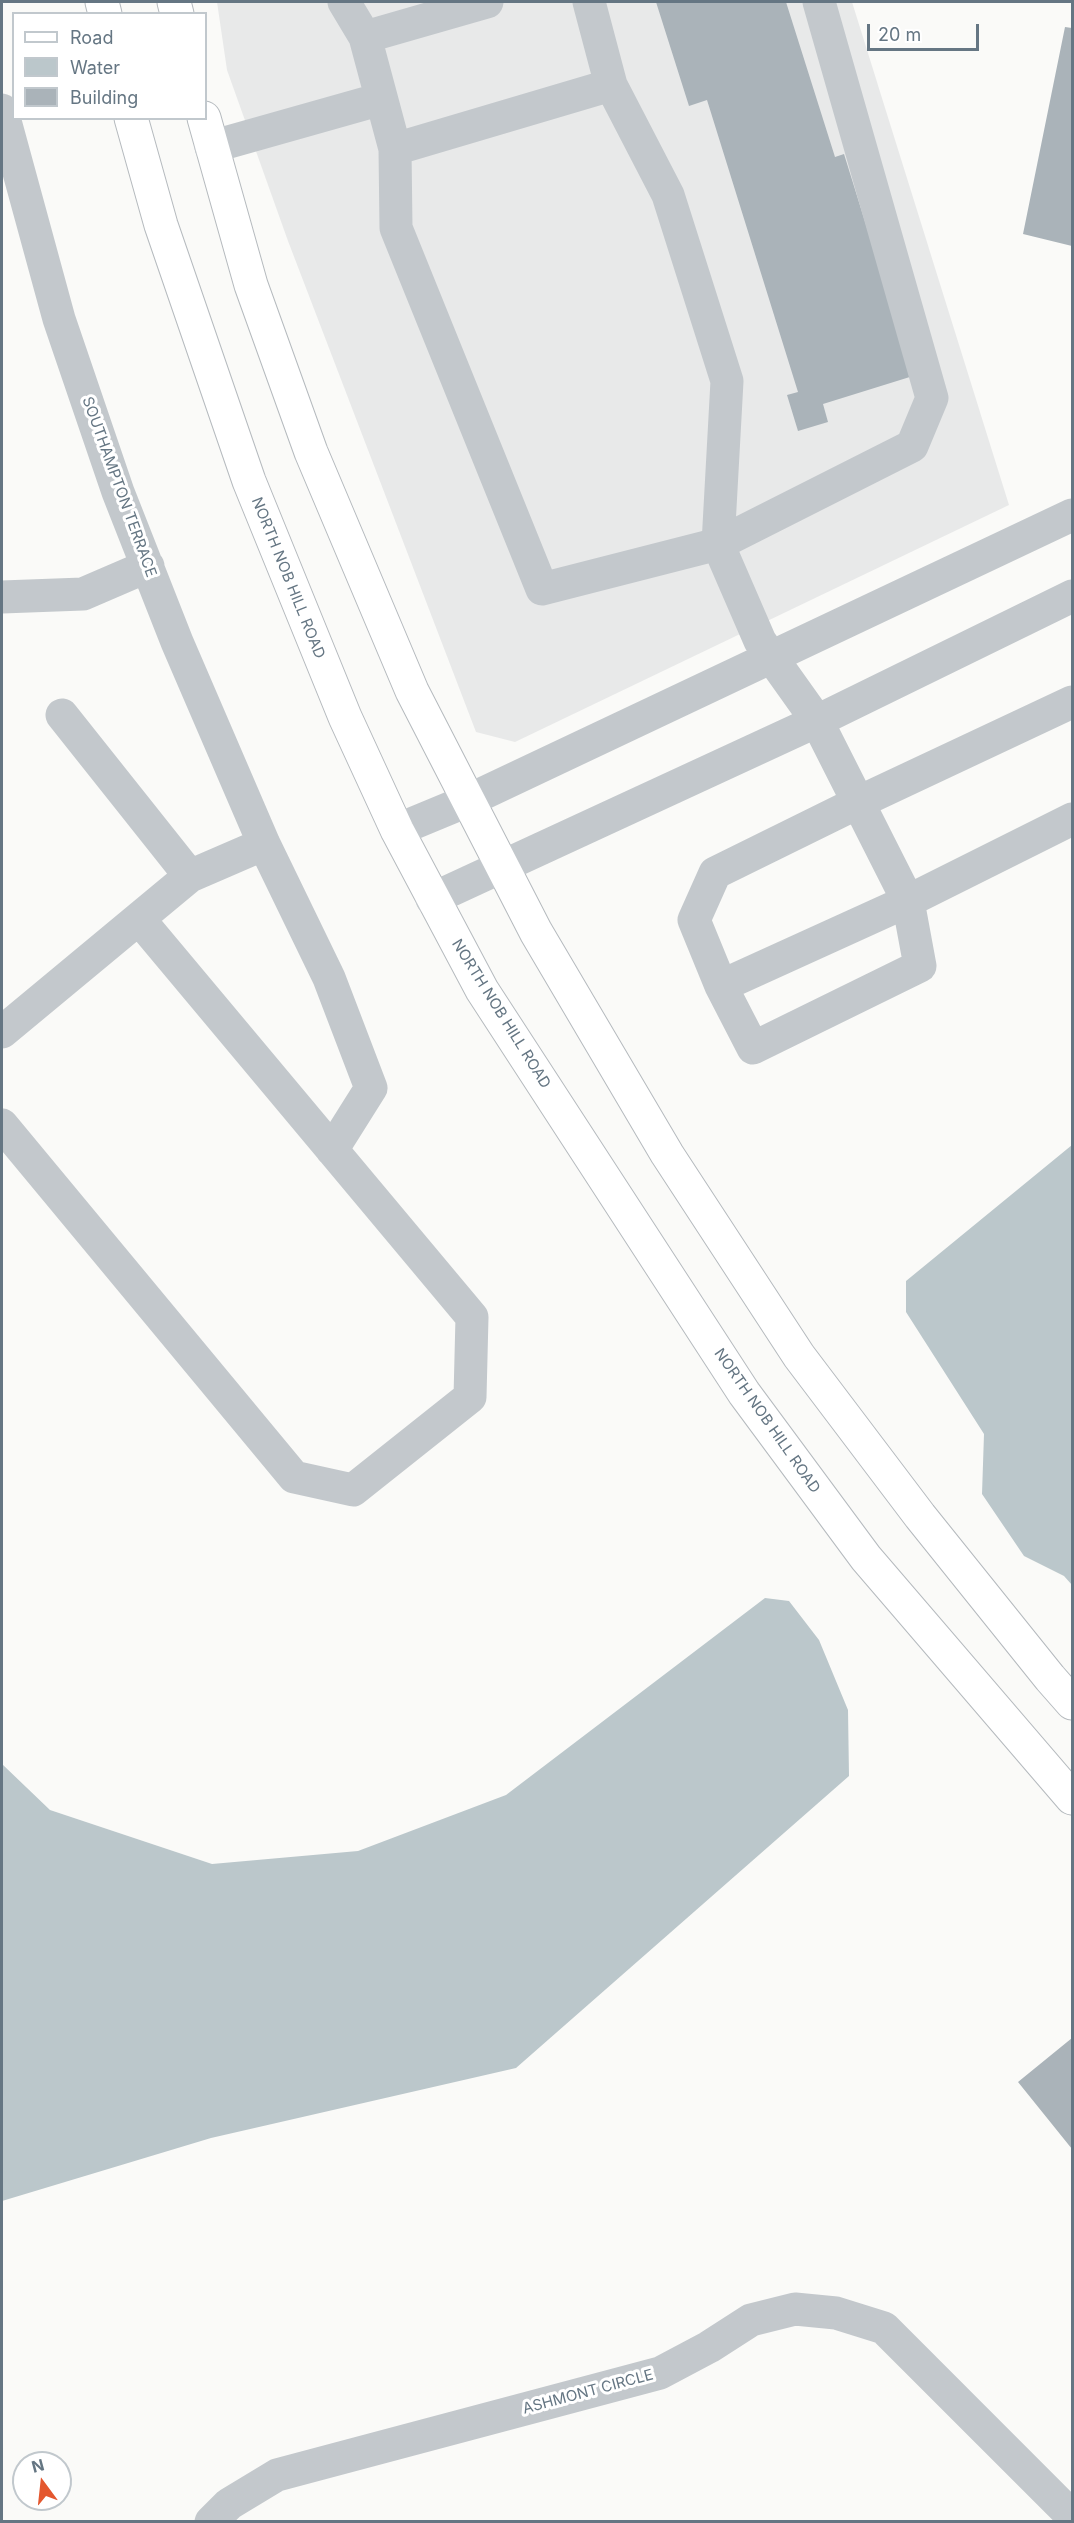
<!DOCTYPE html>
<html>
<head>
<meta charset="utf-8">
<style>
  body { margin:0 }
  #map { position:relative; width:1074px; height:2523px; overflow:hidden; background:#fafaf8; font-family:Inter,sans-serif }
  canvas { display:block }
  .frame { position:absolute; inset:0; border:3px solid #657683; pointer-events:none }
  .legend { position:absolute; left:12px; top:12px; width:195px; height:108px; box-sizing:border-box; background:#fff; border:2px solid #c1c8cd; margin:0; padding:8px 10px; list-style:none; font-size:18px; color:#657683 }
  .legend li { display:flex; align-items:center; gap:12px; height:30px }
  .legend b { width:30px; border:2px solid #c1c8cd }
  .north { position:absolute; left:12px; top:2451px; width:60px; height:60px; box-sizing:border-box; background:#fff; border:2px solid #c1c8cd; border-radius:50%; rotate:345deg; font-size:16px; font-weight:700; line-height:24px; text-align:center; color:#657683 }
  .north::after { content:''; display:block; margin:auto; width:21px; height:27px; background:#e4572e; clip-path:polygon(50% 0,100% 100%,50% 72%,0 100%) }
  .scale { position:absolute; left:867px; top:24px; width:112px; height:27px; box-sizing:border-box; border:3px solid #657683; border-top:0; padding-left:8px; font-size:18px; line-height:21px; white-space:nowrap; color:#657683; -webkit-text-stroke:4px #fff; paint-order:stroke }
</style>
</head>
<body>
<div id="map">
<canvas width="1074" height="2523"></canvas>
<div class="frame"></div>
<ul class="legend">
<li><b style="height:8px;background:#fff"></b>Road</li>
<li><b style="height:16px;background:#bbc7cb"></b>Water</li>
<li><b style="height:16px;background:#aab3b9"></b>Building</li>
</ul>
<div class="north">N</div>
<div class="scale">20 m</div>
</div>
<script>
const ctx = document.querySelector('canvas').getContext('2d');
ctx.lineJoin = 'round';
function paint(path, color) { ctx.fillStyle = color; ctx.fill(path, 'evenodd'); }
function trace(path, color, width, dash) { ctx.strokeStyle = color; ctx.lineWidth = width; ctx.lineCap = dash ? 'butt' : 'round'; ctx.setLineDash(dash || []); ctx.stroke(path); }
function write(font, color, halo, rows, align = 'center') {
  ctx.font = font + ' Inter,sans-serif'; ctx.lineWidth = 6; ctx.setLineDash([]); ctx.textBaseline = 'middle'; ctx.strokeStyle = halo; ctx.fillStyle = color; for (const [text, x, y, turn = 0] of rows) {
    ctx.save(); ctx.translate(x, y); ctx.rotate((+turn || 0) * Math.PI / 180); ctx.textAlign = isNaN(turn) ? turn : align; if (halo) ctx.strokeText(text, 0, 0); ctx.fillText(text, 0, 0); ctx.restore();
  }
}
paint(new Path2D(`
  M217 2H852L1009 505 515 742 476 732 288 241 227 70Z`), '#e8e9e9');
paint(new Path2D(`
  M1072 1145V1585L1064 1576 1024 1556 982 1494 984 1434 906 1312V1281Z
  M765 1598 789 1601 819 1640 848 1710 849 1776 516 2068 211 2138 2 2201V1764L50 1810 212 1864 358 1851 506 1795Z`), '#bbc7cb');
paint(new Path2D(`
  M656 2H786L835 157 844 154 913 376 823 404 828 422 798 431 787 395 798 392 707 100 689 106Z
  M1065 27 1072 28V246L1023 234Z
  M1072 2038V2149L1018 2082Z`), '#aab3b9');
const major = new Path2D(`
  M102 2 105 14
  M174 2 177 14
  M131 118 161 225 249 481 345 717 397 830 482 990 744 1393 866 1558 1072 1798
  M204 118 251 285 311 452 412 691 536 932 667 1154 799 1356 920 1516 1050 1678 1072 1703`);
trace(major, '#b5babe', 35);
trace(new Path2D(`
  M344 2 365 37 395 149
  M589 2 611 85
  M365 37 487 2
  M611 85 668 195 727 381 718 544 542 589 396 228 395 149Z
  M2 110 59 319 118 492 177 642 264 844 329 978 371 1088 332 1150
  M211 147 381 99
  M2 597 83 594 148 566
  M1072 702 857 803 715 873 694 920 721 986 753 1048 920 966 908 901 1072 819
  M62 715 190 876 264 844
  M397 830 467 801 1072 515
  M432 899 817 721 1072 596
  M721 986 908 901 817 721 760 641 718 544 912 446 932 398 819 2
  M2 1032 190 876
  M2 1125 294 1477 353 1490 470 1397 472 1317 139 919
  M211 2522 229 2504 277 2475 660 2373 709 2347 751 2320 795 2309 836 2313 884 2328 1072 2516`), '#c3c8cc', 33);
trace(major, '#fff', 33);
write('15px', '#657683', '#fff', [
  ["SOUTHAMPTON TERRACE",119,487,70],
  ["NORTH NOB HILL ROAD",288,578,68],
  ["NORTH NOB HILL ROAD",501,1014,58],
  ["NORTH NOB HILL ROAD",767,1421,55],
  ["ASHMONT CIRCLE",588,2392,-15]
]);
</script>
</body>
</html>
